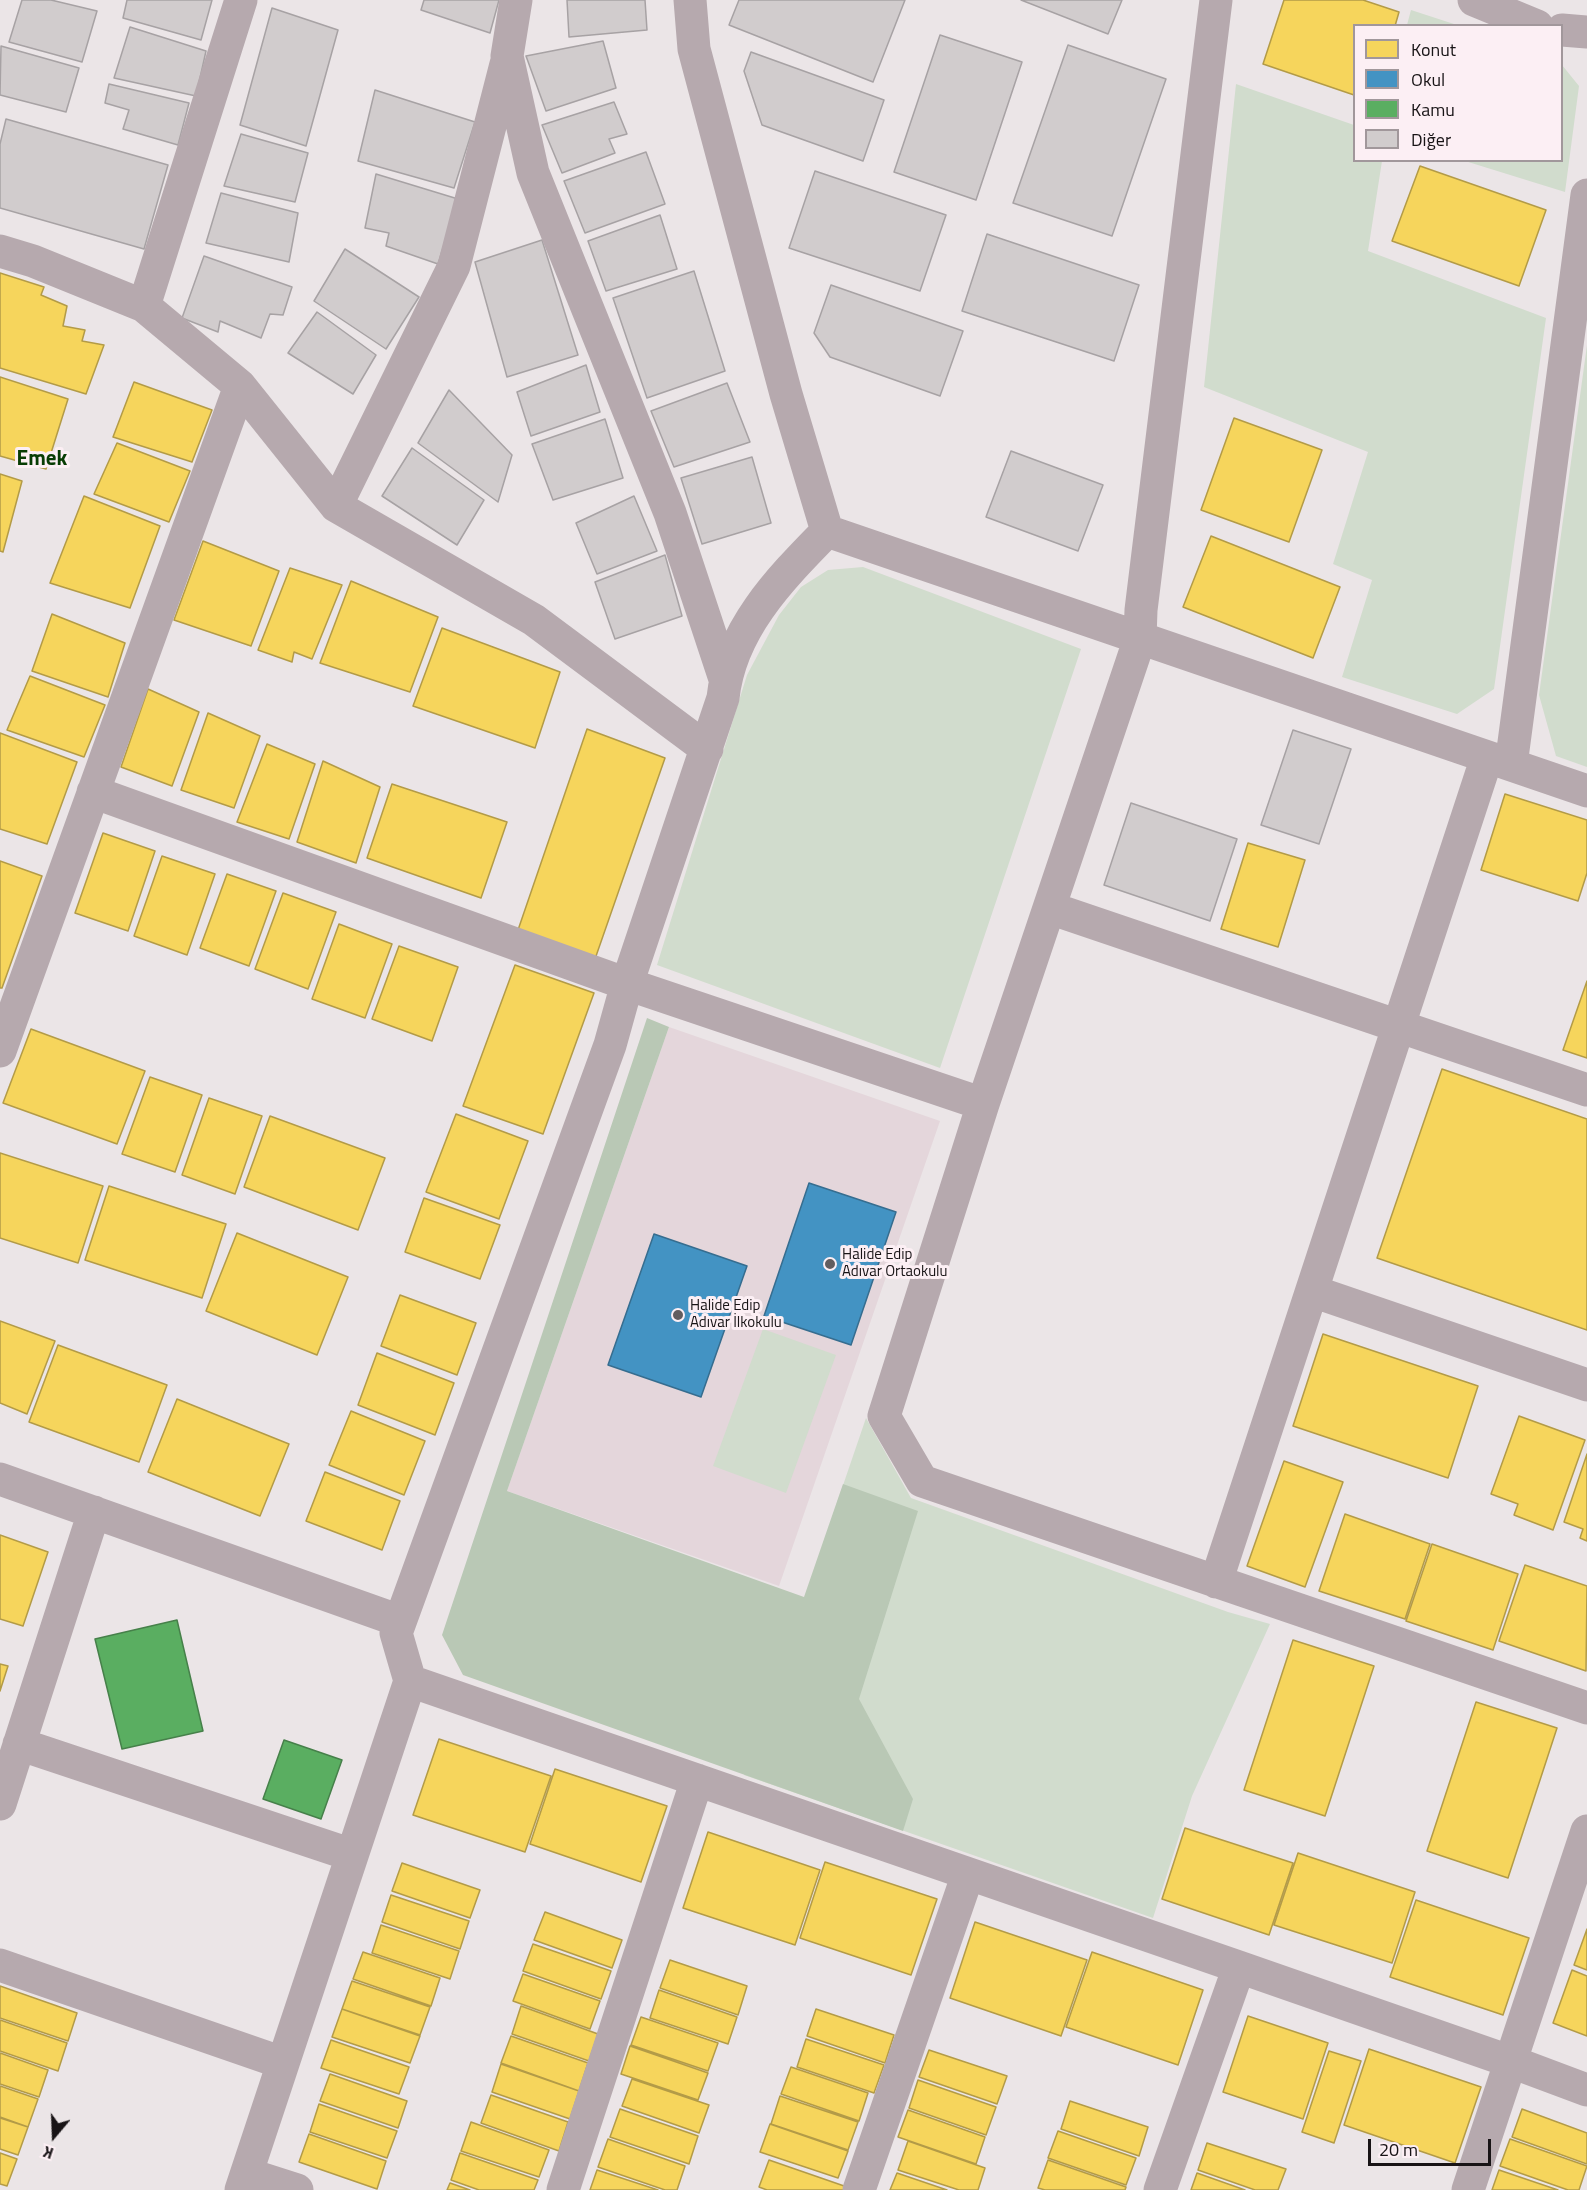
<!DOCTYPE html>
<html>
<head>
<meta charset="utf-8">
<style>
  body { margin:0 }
  #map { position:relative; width:1587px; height:2190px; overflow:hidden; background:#ebe5e7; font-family:"Titillium Web",sans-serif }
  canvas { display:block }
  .legend { position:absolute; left:1353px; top:24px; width:210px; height:138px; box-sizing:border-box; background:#fceff4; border:2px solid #a1979b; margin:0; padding:8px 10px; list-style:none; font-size:18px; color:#181416 }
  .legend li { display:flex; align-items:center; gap:12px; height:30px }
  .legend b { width:30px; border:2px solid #a1979b }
  .north { position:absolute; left:24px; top:2106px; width:60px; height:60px; -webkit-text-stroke:4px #fceff4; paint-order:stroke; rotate:199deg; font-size:16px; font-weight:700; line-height:24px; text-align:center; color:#181416 }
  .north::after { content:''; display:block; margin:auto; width:21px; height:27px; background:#181416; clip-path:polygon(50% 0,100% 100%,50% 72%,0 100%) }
  .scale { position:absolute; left:1368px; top:2139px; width:123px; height:27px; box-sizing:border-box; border:3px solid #181416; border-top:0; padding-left:8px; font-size:18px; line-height:21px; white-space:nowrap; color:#181416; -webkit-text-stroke:4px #fceff4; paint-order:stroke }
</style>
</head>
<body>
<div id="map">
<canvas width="1587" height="2190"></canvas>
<ul class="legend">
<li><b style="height:16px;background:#f6d55c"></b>Konut</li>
<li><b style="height:16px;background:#4393c3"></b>Okul</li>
<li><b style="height:16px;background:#5aae61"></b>Kamu</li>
<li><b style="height:16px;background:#d1cccd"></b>Diğer</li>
</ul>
<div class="north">K</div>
<div class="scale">20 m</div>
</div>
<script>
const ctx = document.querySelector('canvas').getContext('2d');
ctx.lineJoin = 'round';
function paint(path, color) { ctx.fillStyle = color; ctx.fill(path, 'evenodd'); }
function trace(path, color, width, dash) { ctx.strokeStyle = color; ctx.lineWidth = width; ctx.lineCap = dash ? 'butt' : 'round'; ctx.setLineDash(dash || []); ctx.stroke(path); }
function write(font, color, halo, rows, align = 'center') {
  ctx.font = font + ' "Titillium Web",sans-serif'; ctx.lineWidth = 6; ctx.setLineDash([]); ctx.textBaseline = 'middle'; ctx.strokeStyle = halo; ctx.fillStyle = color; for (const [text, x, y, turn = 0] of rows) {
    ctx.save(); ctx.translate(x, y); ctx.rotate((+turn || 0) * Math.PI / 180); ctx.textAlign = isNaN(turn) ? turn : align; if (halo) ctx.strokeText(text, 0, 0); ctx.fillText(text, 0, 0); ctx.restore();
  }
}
paint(new Path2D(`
  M669 1027 940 1121 779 1586 507 1491Z`), '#e4d6db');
paint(new Path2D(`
  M1411 10 1457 25H1407Z
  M1562 65 1579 86 1565 192 1465 161 1562 160Z
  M1236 84 1354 125V160L1382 161 1368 251 1546 318 1494 689 1457 714 1342 677 1372 580 1333 564 1368 452 1204 387Z
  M1587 345V767L1556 756 1539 695Z
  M863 567 1081 649 940 1068 657 965 747 675 779 615 801 587 828 570Z
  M763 1329 836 1355 786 1493 713 1466Z
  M866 1418 911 1498 1228 1612 1270 1624 1192 1796 1153 1918 744 1775Z`), '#d1dccd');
paint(new Path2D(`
  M647 1018 669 1027 507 1491 804 1597 843 1484 918 1511 859 1699 913 1799 903 1831 463 1675 442 1635Z`), '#b9c8b5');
const homes = new Path2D(`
  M1284 0H1363L1399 12 1395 26H1354V95L1263 64Z
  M1420 166 1546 210 1519 286 1392 241Z
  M0 273 44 287 41 295 67 306 63 326 85 330 82 341 104 345 86 394 0 368Z
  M0 377 68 399 46 469 0 456Z
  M134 382 212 410 192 462 113 437Z
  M1234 418 1322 450 1289 542 1201 510Z
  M117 443 190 471 169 522 94 494Z
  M0 474 22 481 3 552 0 551Z
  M84 496 160 526 130 608 50 583Z
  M1211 536 1340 587 1313 658 1183 607Z
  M203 541 279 571 251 646 174 620Z
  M290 568 342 585 312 659 294 652 292 662 258 650Z
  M351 581 438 617 410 692 320 663Z
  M52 614 125 643 108 697 32 671Z
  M442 628 560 672 535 748 413 706Z
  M30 676 105 705 84 757 7 730Z
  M148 689 199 712 172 786 121 767Z
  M208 713 260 736 234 808 181 790Z
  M587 729 665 758 595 959 518 930Z
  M0 733 77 762 47 844 0 829Z
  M267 744 315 764 289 839 237 822Z
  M323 761 380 787 356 863 297 842Z
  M392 784 507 822 481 898 367 858Z
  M1505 794 1587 820V873L1578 901 1481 870Z
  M103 833 155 851 128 931 75 913Z
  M1248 843 1305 860 1278 947 1221 929Z
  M162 856 215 874 187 955 134 936Z
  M0 861 42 876 2 988H0Z
  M227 874 276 891 249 966 200 948Z
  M283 893 336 912 308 989 255 969Z
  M339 924 392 944 365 1018 312 999Z
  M399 946 458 967 432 1041 372 1019Z
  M515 965 594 993 543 1134 463 1106Z
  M1587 981V1058L1563 1050Z
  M31 1029 145 1071 117 1144 3 1103Z
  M1442 1069 1587 1119V1330L1377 1258Z
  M150 1077 202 1095 175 1172 122 1154Z
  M209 1098 262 1116 235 1194 182 1175Z
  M456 1114 528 1141 499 1219 426 1192Z
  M270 1116 385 1158 358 1230 244 1187Z
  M0 1153 103 1186 78 1263 0 1238Z
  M109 1186 226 1224 202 1298 85 1260Z
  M424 1198 500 1225 480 1279 405 1252Z
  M237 1233 348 1277 317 1355 206 1311Z
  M400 1295 476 1323 457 1375 381 1346Z
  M0 1321 55 1341 27 1414 0 1403Z
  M1323 1334 1478 1386 1448 1478 1293 1426Z
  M58 1345 167 1385 139 1462 29 1422Z
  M377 1353 454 1383 435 1435 358 1405Z
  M177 1399 289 1444 260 1516 148 1472Z
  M351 1411 425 1441 404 1495 329 1465Z
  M1519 1416 1585 1440 1553 1530 1514 1515 1518 1504 1491 1494Z
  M1587 1454V1541L1580 1538 1583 1529 1564 1522Z
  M1284 1461 1343 1482 1305 1587 1247 1566Z
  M325 1472 400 1501 382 1550 306 1521Z
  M1345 1514 1430 1544 1405 1619 1319 1591Z
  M0 1535 48 1552 23 1626 0 1619Z
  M1432 1544 1518 1574 1493 1650 1406 1621Z
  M1525 1565 1587 1586 1586 1671 1499 1641Z
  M1293 1640 1374 1666 1325 1816 1244 1790Z
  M0 1664 8 1666 0 1691Z
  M1476 1702 1557 1728 1508 1878 1427 1851Z
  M439 1739 551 1776 525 1852 413 1815Z
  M555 1769 667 1806 641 1882 530 1844Z
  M1185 1828 1293 1863 1269 1935 1162 1899Z
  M708 1832 820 1870 795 1945 683 1908Z
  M1298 1853 1415 1892 1392 1963 1274 1925Z
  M825 1862 937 1899 911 1975 800 1938Z
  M402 1863 480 1890 470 1918 392 1891Z
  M391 1895 469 1921 460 1949 382 1922Z
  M1416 1900 1529 1938 1503 2015 1390 1977Z
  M545 1912 622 1940 612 1968 534 1940Z
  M975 1922 1087 1960 1061 2036 950 1998Z
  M381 1925 459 1951 450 1979 372 1953Z
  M1587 1929V1970L1574 1965Z
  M533 1944 611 1971 601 1999 523 1971Z
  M363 1952 440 1978 431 2006 353 1979Z
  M1092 1952 1203 1990 1178 2065 1066 2027Z
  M670 1960 747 1986 738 2015 660 1988Z
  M1572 1970 1587 1976V2036L1553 2023Z
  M523 1974 600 2001 590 2029 513 2001Z
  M352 1981 430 2007 420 2035 342 2009Z
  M0 1986 77 2013 68 2041 0 2018Z
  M659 1990 737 2017 728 2044 650 2018Z
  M521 2006 598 2034 589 2061 512 2034Z
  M342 2009 420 2036 410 2063 332 2037Z
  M816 2009 894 2035 885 2063 807 2036Z
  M1248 2016 1328 2043 1303 2119 1223 2092Z
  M641 2017 718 2043 708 2071 631 2045Z
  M0 2020 67 2043 58 2071 0 2051Z
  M511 2036 588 2063 579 2091 501 2063Z
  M806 2039 884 2065 874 2093 797 2067Z
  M331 2040 409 2067 399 2094 321 2068Z
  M630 2046 708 2073 698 2100 621 2074Z
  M1369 2049 1481 2087 1455 2163 1344 2125Z
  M929 2050 1007 2076 997 2104 919 2077Z
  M1329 2051 1361 2061 1334 2143 1302 2132Z
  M0 2053 48 2070 39 2097 0 2084Z
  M501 2064 579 2091 570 2119 492 2092Z
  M791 2067 868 2093 859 2121 781 2094Z
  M330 2074 407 2101 398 2128 320 2101Z
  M632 2079 709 2105 699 2133 622 2106Z
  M918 2080 996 2107 986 2135 909 2108Z
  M0 2086 38 2099 28 2127 0 2117Z
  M491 2095 568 2122 559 2151 481 2123Z
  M780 2096 858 2122 848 2150 771 2124Z
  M1070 2101 1148 2127 1139 2156 1061 2129Z
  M319 2104 397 2131 387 2158 310 2132Z
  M620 2109 698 2136 689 2164 610 2137Z
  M1522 2109 1587 2133V2164L1512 2137Z
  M908 2110 985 2137 976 2164 898 2137Z
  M0 2118 28 2127 18 2155 0 2149Z
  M471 2122 549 2150 539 2177 461 2151Z
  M770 2124 848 2151 838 2178 760 2152Z
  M1058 2131 1136 2158 1126 2185 1048 2158Z
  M309 2134 386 2161 377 2189 299 2162Z
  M608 2139 685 2166 677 2190H665L598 2167Z
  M1510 2139 1587 2166 1579 2190H1568L1500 2166Z
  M908 2141 985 2168 978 2190H959L898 2170Z
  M1207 2143 1286 2169 1278 2190H1255L1198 2170Z
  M0 2153 17 2159 7 2186 0 2184Z
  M460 2153 538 2180 534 2190H479L451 2180Z
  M769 2160 847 2187 846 2190H767L759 2187Z
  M1048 2160 1126 2187 1125 2190H1045L1038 2188Z
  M597 2170 658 2190H590Z
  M1499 2170 1558 2190H1492Z
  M897 2173 947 2190H890Z
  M1197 2173 1245 2190H1191Z
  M450 2183 470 2190H447Z`);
paint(homes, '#f6d55c');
trace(homes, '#b39b47', 1.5);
const schools = new Path2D(`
  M809 1183 896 1212 851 1345 764 1316Z
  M654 1234 747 1266 701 1397 608 1365Z`);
paint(schools, '#4393c3');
trace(schools, '#366d8f', 1.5);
const public = new Path2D(`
  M177 1620 203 1731 122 1749 95 1639Z
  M284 1740 342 1760 321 1819 263 1799Z`);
paint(public, '#5aae61');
trace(public, '#46804a', 1.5);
const building = new Path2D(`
  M22 0H51L97 11 82 62 9 42Z
  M127 0H212L201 40 123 18Z
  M424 0H499L490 33 421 10Z
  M567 0H645L647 30 569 37Z
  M739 0H905L873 82 729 25Z
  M1021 0H1122L1108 34Z
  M272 8 338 30 306 146 240 125Z
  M130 27 206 51 196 96 114 78Z
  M940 35 1022 62 976 200 894 172Z
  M603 41 616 88 546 111 526 56Z
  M1068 45 1166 79 1112 236 1013 203Z
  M1 46 79 68 66 112 0 95Z
  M751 52 884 100 863 161 762 125 744 71Z
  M109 84 189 103 178 145 123 129 129 110 105 103Z
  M375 90 475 122 454 188 358 161Z
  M614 102 627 134 609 139 615 153 562 173 542 125Z
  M6 119 168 165 144 249 0 208V144Z
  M241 134 308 153 295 202 224 186Z
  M646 152 665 204 585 233 564 181Z
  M815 171 946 215 920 291 789 248Z
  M376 174 458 199 438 264 386 246 389 233 365 228Z
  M221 193 298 213 289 262 206 243Z
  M660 215 677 269 606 291 588 241Z
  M987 234 1139 285 1114 361 962 311Z
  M542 240 578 355 507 377 475 262Z
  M345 249 419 297 386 349 314 301Z
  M204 256 292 287 283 315 270 314 261 338 220 321 218 332 182 318Z
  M694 271 725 371 647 398 613 298Z
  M831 285 963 331 940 396 830 357 814 333Z
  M317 312 376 355 353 394 288 353Z
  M586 365 600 412 531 436 517 392Z
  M727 383 750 442 674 467 651 411Z
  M449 390 512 455 498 502 418 443Z
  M605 419 623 478 553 500 532 444Z
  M412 448 484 500 457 545 382 496Z
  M1011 451 1103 485 1078 551 986 517Z
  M752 457 771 523 702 544 681 478Z
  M634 496 657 551 597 574 576 523Z
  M665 555 682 616 615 639 595 582Z
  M1293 730 1351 749 1319 844 1261 825Z
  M1131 803 1237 839 1210 921 1104 885Z`);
paint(building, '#d1cccd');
trace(building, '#a7a2a4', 1.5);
trace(new Path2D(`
  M516 0 507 56 533 173 670 513 725 679
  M690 0 694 49 786 394 827 531
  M1216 0 1141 610 1140 638 983 1104 884 1416 922 1481 1587 1708
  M1474 0 1537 26
  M1562 30 1587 32
  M0 251 33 261 144 306 240 386 336 506 534 620 707 749
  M144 306 241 0
  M336 506 454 266 506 64
  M827 531 1587 791
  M1511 765 1587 195
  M93 792 627 984 983 1104
  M1050 908 1587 1090
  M0 1051 240 386
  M1312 1291 1587 1385
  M0 1479 400 1621
  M1216 1582 1487 757
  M410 1681 1239 1967 1512 2062 1587 2090
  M19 1744 352 1855
  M0 1804 94 1512
  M0 1965 283 2063
  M247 2174 297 2190
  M241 2190 410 1681 396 1633 610 1045 627 984 723 698C730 629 781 578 827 531
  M563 2190 697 1780
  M859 2190 968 1874
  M1160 2190 1239 1967
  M1468 2190 1587 1831`), '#b6a9ae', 33);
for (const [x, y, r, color] of [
  [830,1264,6,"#625d5f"],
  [678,1315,6,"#625d5f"]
]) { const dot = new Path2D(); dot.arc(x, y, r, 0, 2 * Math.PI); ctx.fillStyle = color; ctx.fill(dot); trace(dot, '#fceff4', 2); }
write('15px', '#181416', '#fceff4', [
  ["Halide Edip",842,1255],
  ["Adıvar Ortaokulu",842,1272],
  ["Halide Edip",690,1306],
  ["Adıvar İlkokulu",690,1323]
], 'left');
write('bold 21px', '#083d04', '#fceff4', [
  ["Emek",42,460]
]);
</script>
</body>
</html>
